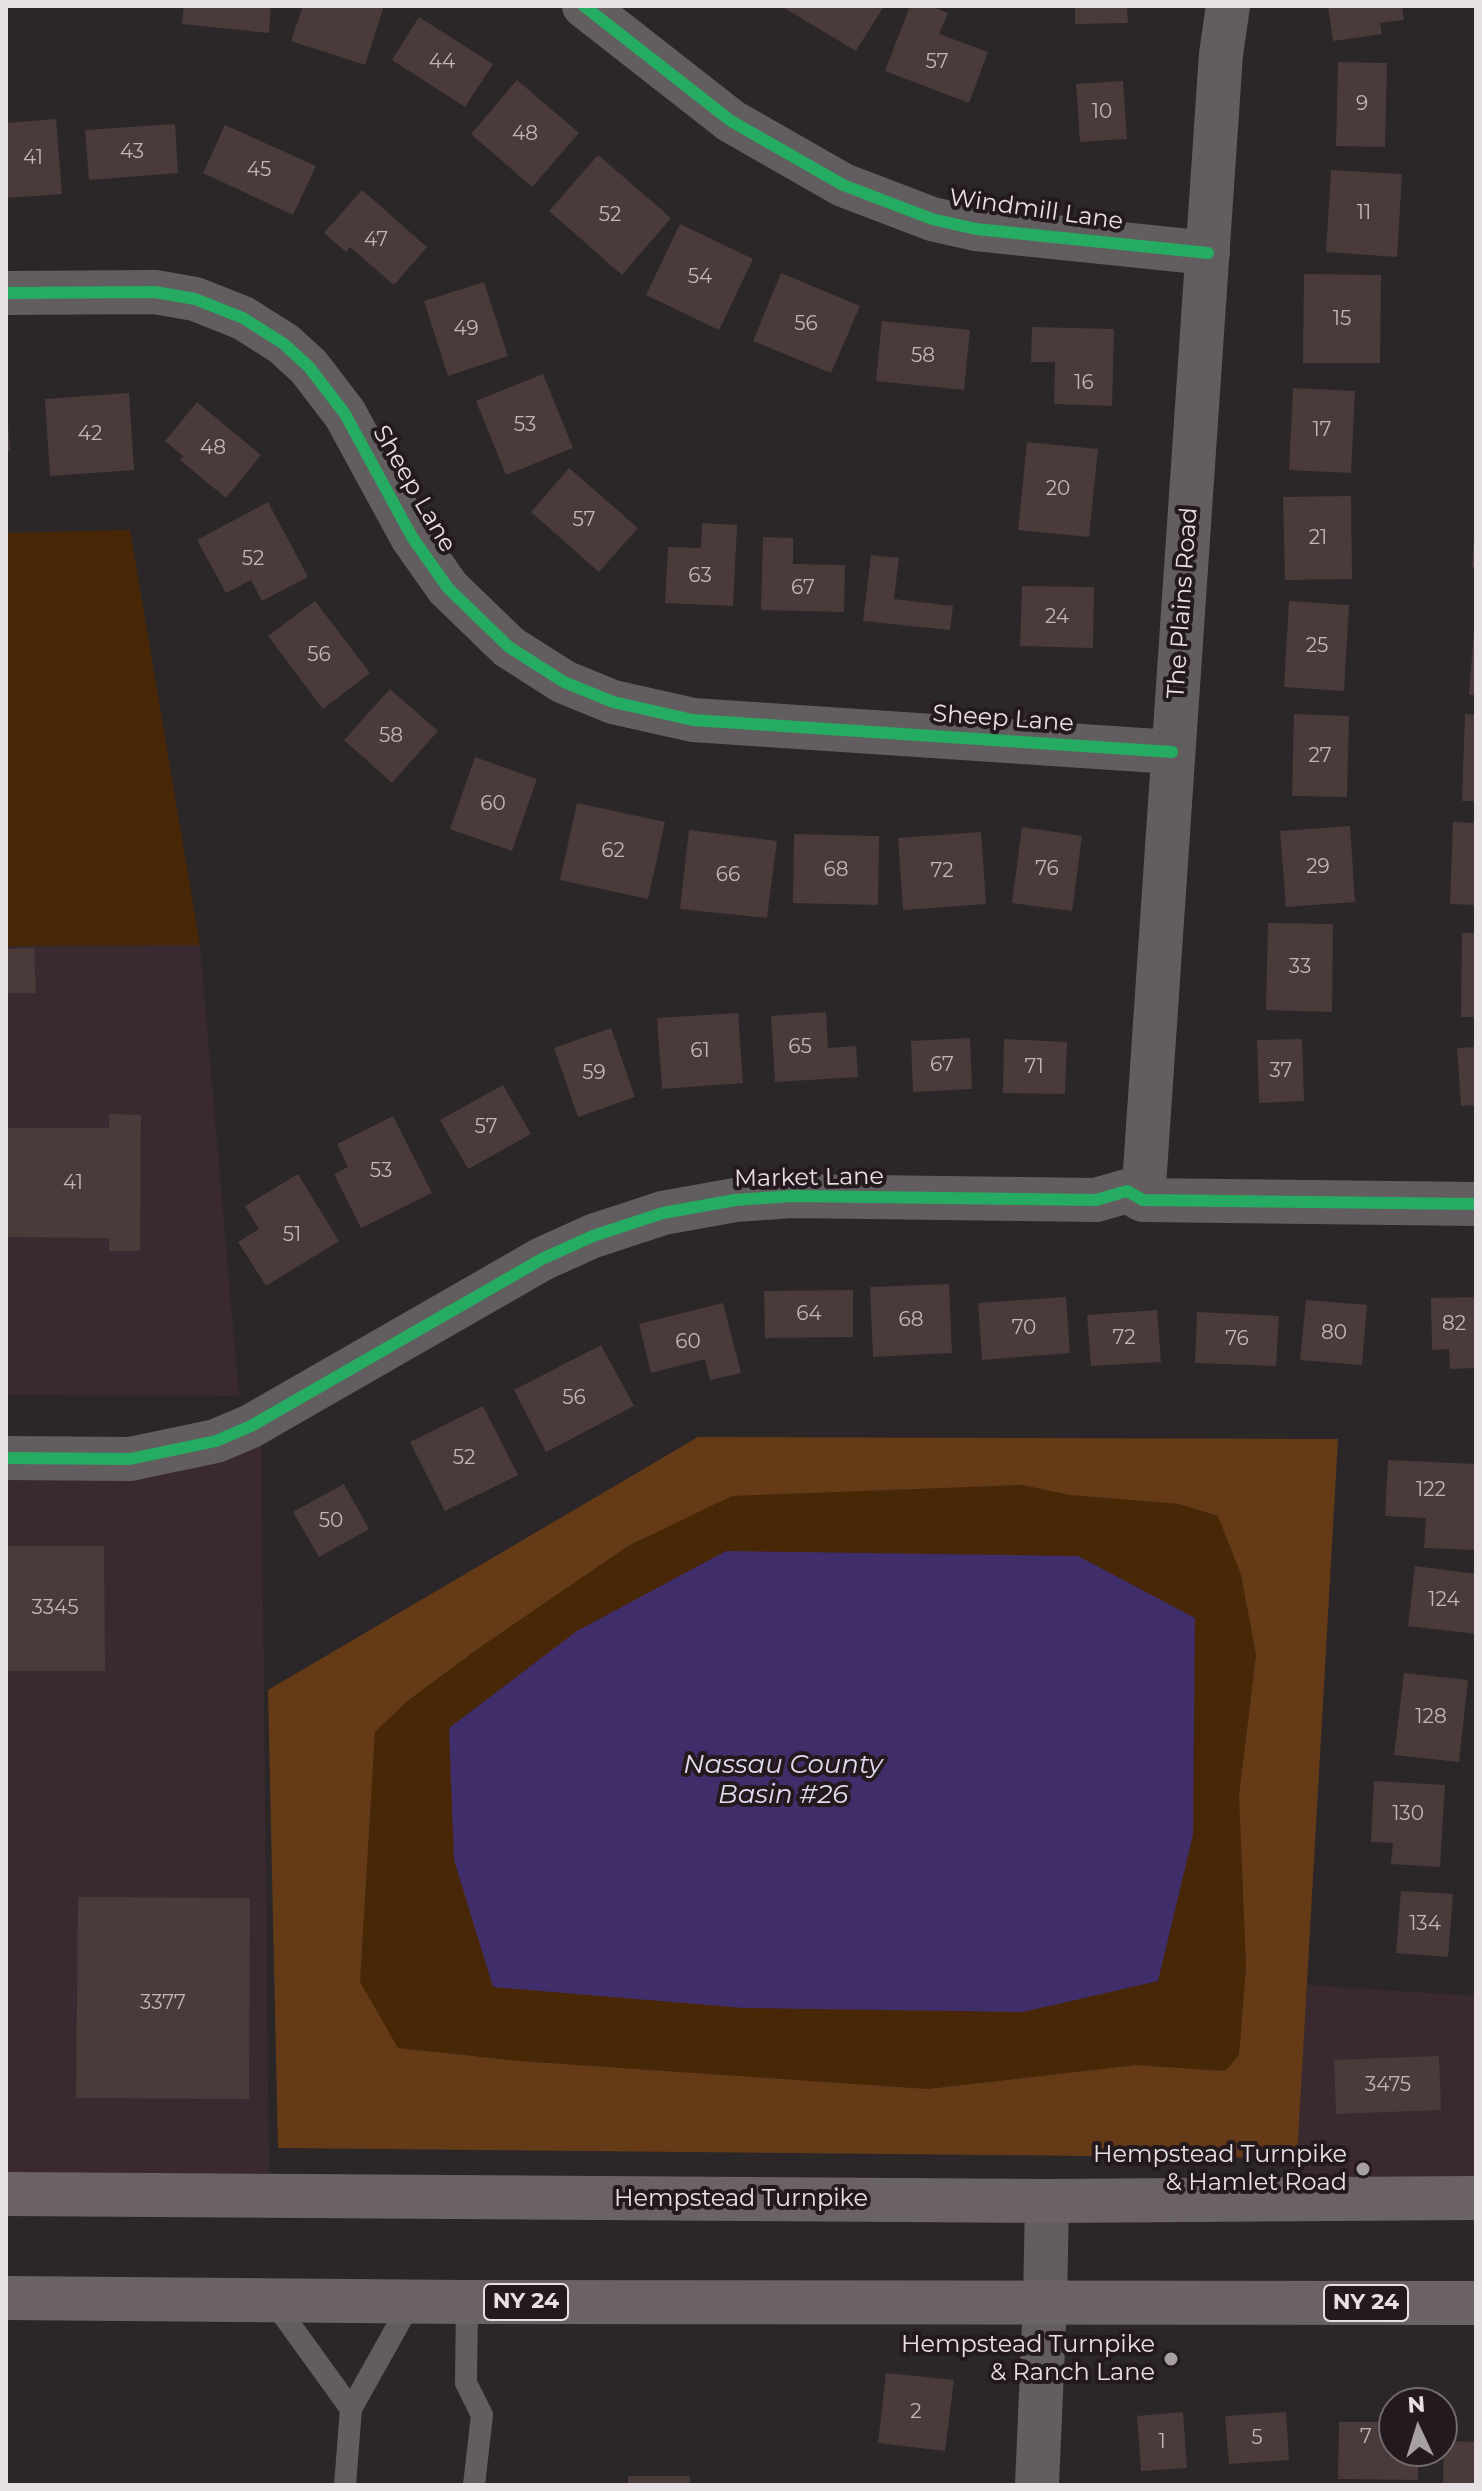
<!DOCTYPE html>
<html>
<head>
<meta charset="utf-8">
<style>
  body { margin:0 }
  #map { position:relative; width:1482px; height:2491px; overflow:hidden; background:#2b2628; font-family:Montserrat,sans-serif }
  canvas { display:block }
  .frame { position:absolute; inset:0; border:8px solid #e8e1e3; pointer-events:none }
  .north { position:absolute; left:1378px; top:2387px; width:80px; height:80px; box-sizing:border-box; background:#241a1e; border:2px solid #726a6d; border-radius:50%; rotate:356deg; font-size:22px; font-weight:700; line-height:32px; text-align:center; color:#e8e1e3 }
  .north::after { content:''; display:block; margin:auto; width:28px; height:36px; background:#a6a0a2; clip-path:polygon(50% 0,100% 100%,50% 72%,0 100%) }
</style>
</head>
<body>
<div id="map">
<canvas width="1482" height="2491"></canvas>
<div class="frame"></div>
<div class="north">N</div>
</div>
<script>
const ctx = document.querySelector('canvas').getContext('2d');
ctx.lineJoin = 'round';
function paint(path, color) { ctx.fillStyle = color; ctx.fill(path, 'evenodd'); }
function trace(path, color, width, dash) { ctx.strokeStyle = color; ctx.lineWidth = width; ctx.lineCap = dash ? 'butt' : 'round'; ctx.setLineDash(dash || []); ctx.stroke(path); }
function write(font, color, halo, rows, align = 'center') {
  ctx.font = font + ' Montserrat,sans-serif'; ctx.lineWidth = 8; ctx.setLineDash([]); ctx.textBaseline = 'middle'; ctx.strokeStyle = halo; ctx.fillStyle = color; for (const [text, x, y, turn = 0] of rows) {
    ctx.save(); ctx.translate(x, y); ctx.rotate((+turn || 0) * Math.PI / 180); ctx.textAlign = isNaN(turn) ? turn : align; if (halo) ctx.strokeText(text, 0, 0); ctx.fillText(text, 0, 0); ctx.restore();
  }
}
paint(new Path2D(`
  M200 945 239 1396 6 1395V946Z
  M261 1409 269 2173 6 2175V1445H123Z
  M1307 1985 1476 1996V2193L1295 2190Z`), '#3a2a30');
paint(new Path2D(`
  M130 530 200 945 6 946V533Z
  M1022 1485 1070 1495 1179 1504 1218 1516 1241 1575 1256 1655 1239 1795 1246 1967 1239 2055 1225 2071 1136 2065 928 2089 520 2061 398 2048 360 1983 375 1731 406 1702 479 1648 628 1546 732 1496Z`), '#482706');
paint(new Path2D(`
  M698 1437 1338 1439 1297 2158 278 2148 268 1690ZM1022 1485 1070 1495 1179 1504 1218 1516 1241 1575 1256 1655 1239 1795 1246 1967 1239 2055 1225 2071 1136 2065 928 2089 520 2061 398 2048 360 1982 375 1732 406 1702 479 1648 628 1546 732 1496Z`), '#653b17');
paint(new Path2D(`
  M726 1551 1078 1556 1195 1618 1193 1835 1158 1981 1023 2012 744 2008 493 1987 454 1860 449 1728 577 1631Z`), '#402e6a');
paint(new Path2D(`
  M184 6H271L269 33 182 24Z
  M303 6H384L365 65 291 41Z
  M781 6H884L856 51Z
  M910 6H930L948 13 939 34 988 52 969 103 885 71Z
  M1075 6H1127L1128 23 1075 24Z
  M1328 6H1402L1404 20 1380 23 1382 34 1333 41Z
  M419 17 493 64 465 107 392 60Z
  M1338 62 1387 63 1385 147 1336 146Z
  M517 80 579 133 532 187 471 134Z
  M1123 81 1127 139 1080 142 1076 84Z
  M56 119 62 194 6 198V123Z
  M175 124 178 173 89 180 85 130Z
  M225 125 316 166 293 215 203 173Z
  M598 155 671 218 622 275 549 211Z
  M1331 170 1402 174 1397 257 1326 252Z
  M362 190 427 247 394 285 350 247 346 252 324 233Z
  M680 224 753 259 719 330 646 295Z
  M781 273 860 306 831 373 753 341Z
  M1304 274 1381 275 1380 363H1303Z
  M484 282 508 356 448 376 424 301Z
  M882 321 970 330 964 390 876 381Z
  M1032 327 1114 329 1112 406 1054 404 1055 362H1031Z
  M543 374 573 448 506 475 476 401Z
  M1293 388 1355 391 1351 473 1289 470Z
  M129 393 134 470 50 476 45 399Z
  M197 402 261 455 226 498 180 460 183 456 165 441Z
  M6 424H8L10 451H6Z
  M1027 442 1098 449 1089 537 1018 530Z
  M569 468 638 528 599 572 531 512Z
  M1351 496 1352 579 1285 580 1283 497Z
  M268 502 308 577 262 601 251 580 226 593 197 540Z
  M702 523 737 525 733 606 665 603 668 547 701 548Z
  M763 537 793 538V564L845 565 844 612 761 610Z
  M1474 537 1476 538V568L1472 567Z
  M871 555 899 558 894 599 953 606 950 630 863 621Z
  M1022 586 1094 587 1093 648 1020 646Z
  M315 601 370 673 323 709 268 636Z
  M1289 601 1349 605 1344 691 1284 687Z
  M1474 629H1476V695H1469Z
  M390 689 438 731 392 783 344 740Z
  M1294 714 1349 716 1347 797 1292 796Z
  M1465 714 1476 715V801H1462Z
  M475 757 537 779 512 851 450 829Z
  M577 803 665 822 648 899 560 880Z
  M1453 822 1476 823V905L1450 904Z
  M1350 826 1355 902 1286 907 1280 831Z
  M1022 827 1082 836 1072 911 1012 903Z
  M689 830 777 841 767 918 680 909Z
  M981 832 986 904 903 910 898 838Z
  M794 834 879 836 878 905 793 903Z
  M1268 923 1333 924 1332 1012 1266 1010Z
  M1462 933H1476V1017H1461Z
  M34 948 36 993H6V949Z
  M826 1012 828 1048 856 1046 858 1077 775 1082 771 1016Z
  M738 1013 743 1083 662 1089 657 1018Z
  M611 1028 635 1097 578 1117 554 1048Z
  M970 1038 972 1089 913 1092 911 1041Z
  M1004 1039 1067 1042 1065 1094 1003 1093Z
  M1302 1039 1304 1101 1259 1103 1257 1040Z
  M1476 1047V1105L1461 1106 1457 1048Z
  M503 1085 531 1134 468 1169 440 1120Z
  M109 1114 141 1115 140 1251H109V1238L6 1237V1128H109Z
  M393 1116 432 1193 361 1228 334 1174 348 1167 337 1144Z
  M298 1174 339 1241 266 1286 238 1242 259 1229 245 1206Z
  M949 1284 952 1353 873 1357 870 1287Z
  M853 1290V1337L765 1338 764 1291Z
  M1066 1297 1070 1353 982 1360 978 1303Z
  M1476 1297V1368L1450 1369 1449 1349 1432 1350 1431 1298Z
  M1306 1300 1367 1305 1362 1365 1300 1360Z
  M723 1303 741 1373 710 1380 705 1359 651 1373 639 1324Z
  M1157 1310 1161 1362 1091 1366 1087 1315Z
  M1197 1312 1279 1316 1276 1366 1195 1363Z
  M601 1345 634 1406 546 1452 514 1390Z
  M483 1406 518 1475 445 1511 410 1442Z
  M1388 1460 1476 1464 1475 1550 1424 1548 1426 1518 1385 1516Z
  M344 1484 369 1529 319 1557 293 1512Z
  M6 1546H104L105 1671H6Z
  M1415 1566 1476 1574V1634L1408 1626Z
  M1404 1673 1468 1680 1459 1762 1394 1755Z
  M1374 1781 1445 1785 1440 1867 1391 1864 1393 1843 1371 1842Z
  M1401 1891 1453 1894 1448 1957 1396 1953Z
  M78 1897 250 1898 249 2099 76 2098Z
  M1439 2056 1441 2110 1336 2114 1334 2060Z
  M886 2373 954 2380 945 2451 878 2443Z
  M1183 2412 1187 2468 1141 2471 1137 2416Z
  M1286 2412 1289 2460 1229 2464 1225 2416Z
  M1339 2422H1394V2451H1418V2480L1338 2479Z
  M1444 2441 1476 2442V2485H1443Z
  M628 2476H690V2485H628Z`), '#4b3a3a');
trace(new Path2D(`
  M273 2301 351 2409 412 2300
  M467 2302 466 2383 482 2415 474 2485
  M345 2485 351 2409`), '#625e5f', 22);
trace(new Path2D(`
  M584 6 731 121 843 185 932 219 976 229 1208 253
  M6 293 155 292 195 299 243 318 284 344 309 367 345 414 412 537 448 588 509 647 564 682 613 702 693 720 1172 752
  M1143 1200 1221 54 1228 6
  M6 1458 130 1459 216 1441 251 1426 542 1259 593 1236 663 1213 735 1200 792 1196 1096 1200 1127 1191 1143 1200 1476 1204
  M1037 2485 1045 2301 1047 2201`), '#625e5f', 44);
trace(new Path2D(`
  M6 2194 1047 2201 1476 2198
  M6 2298 467 2302 1476 2303`), '#6a6267', 44);
trace(new Path2D(`
  M584 6 731 121 843 185 932 219 976 229 1208 253
  M6 293 155 292 195 299 243 318 284 344 309 367 345 414 412 537 448 588 509 647 564 682 613 702 693 720 1172 752
  M6 1458 130 1459 216 1441 251 1426 542 1259 593 1236 663 1213 735 1200 792 1196 1096 1200 1127 1191 1143 1200 1476 1204`), '#26ab63', 12);
for (const [x, y, r, color] of [
  [1363,2169,8,"#a6a0a2"],
  [1171,2359,8,"#a6a0a2"]
]) { const dot = new Path2D(); dot.arc(x, y, r, 0, 2 * Math.PI); ctx.fillStyle = color; ctx.fill(dot); trace(dot, '#241a1e', 3); }
write('20px', '#c1b7b9', null, [
  ["44",442,62],
  ["57",937,62],
  ["9",1362,104],
  ["10",1102,112],
  ["48",525,134],
  ["43",132,152],
  ["41",33,158],
  ["45",259,170],
  ["11",1364,213],
  ["52",610,215],
  ["47",376,240],
  ["54",700,277],
  ["15",1342,319],
  ["56",806,324],
  ["49",466,329],
  ["58",923,356],
  ["16",1084,383],
  ["53",525,425],
  ["17",1322,430],
  ["42",90,434],
  ["48",213,448],
  ["20",1058,489],
  ["57",584,520],
  ["21",1318,538],
  ["52",253,559],
  ["63",700,576],
  ["67",803,588],
  ["24",1057,617],
  ["25",1317,646],
  ["56",319,655],
  ["58",391,736],
  ["27",1320,756],
  ["60",493,804],
  ["62",613,851],
  ["29",1318,867],
  ["76",1047,869],
  ["68",836,870],
  ["72",942,871],
  ["66",728,875],
  ["33",1300,967],
  ["65",800,1047],
  ["61",700,1051],
  ["67",942,1065],
  ["71",1034,1067],
  ["37",1281,1071],
  ["59",594,1073],
  ["57",486,1127],
  ["53",381,1171],
  ["41",73,1183],
  ["51",292,1235],
  ["64",809,1314],
  ["68",911,1320],
  ["82",1454,1324],
  ["70",1024,1328],
  ["80",1334,1333],
  ["72",1124,1338],
  ["76",1237,1339],
  ["60",688,1342],
  ["56",574,1398],
  ["52",464,1458],
  ["122",1431,1490],
  ["50",331,1521],
  ["124",1444,1600],
  ["3345",55,1608],
  ["128",1431,1717],
  ["130",1408,1814],
  ["134",1425,1924],
  ["3377",163,2003],
  ["3475",1388,2085],
  ["2",916,2412],
  ["7",1366,2437],
  ["5",1257,2438],
  ["1",1162,2442]
]);
for (const [x, y, w] of [
  [526,2302,84],
  [1366,2303,84]
]) { const box = new Path2D(); box.roundRect(x - w / 2, y - 18, w, 36, 6); ctx.fillStyle = '#241a1e'; ctx.fill(box); trace(box, '#e8e1e3', 2); }
write('bold 22px', '#e8e1e3', null, [
  ["NY 24",526,2302],
  ["NY 24",1366,2303]
]);
write('24px', '#e8e1e3', '#241a1e', [
  ["Windmill Lane",1036,210,8],
  ["Sheep Lane",414,489,60],
  ["The Plains Road",1183,603,-86],
  ["Sheep Lane",1003,719,4],
  ["Market Lane",809,1178,-1],
  ["Hempstead Turnpike",741,2199]
]);
write('24px', '#e8e1e3', '#241a1e', [
  ["Hempstead Turnpike",1347,2155],
  ["& Hamlet Road",1347,2183],
  ["Hempstead Turnpike",1155,2345],
  ["& Ranch Lane",1155,2373]
], 'right');
write('italic 26px', '#e0ddf1', '#241a1e', [
  ["Nassau County",783,1765],
  ["Basin #26",783,1795]
]);
</script>
</body>
</html>
